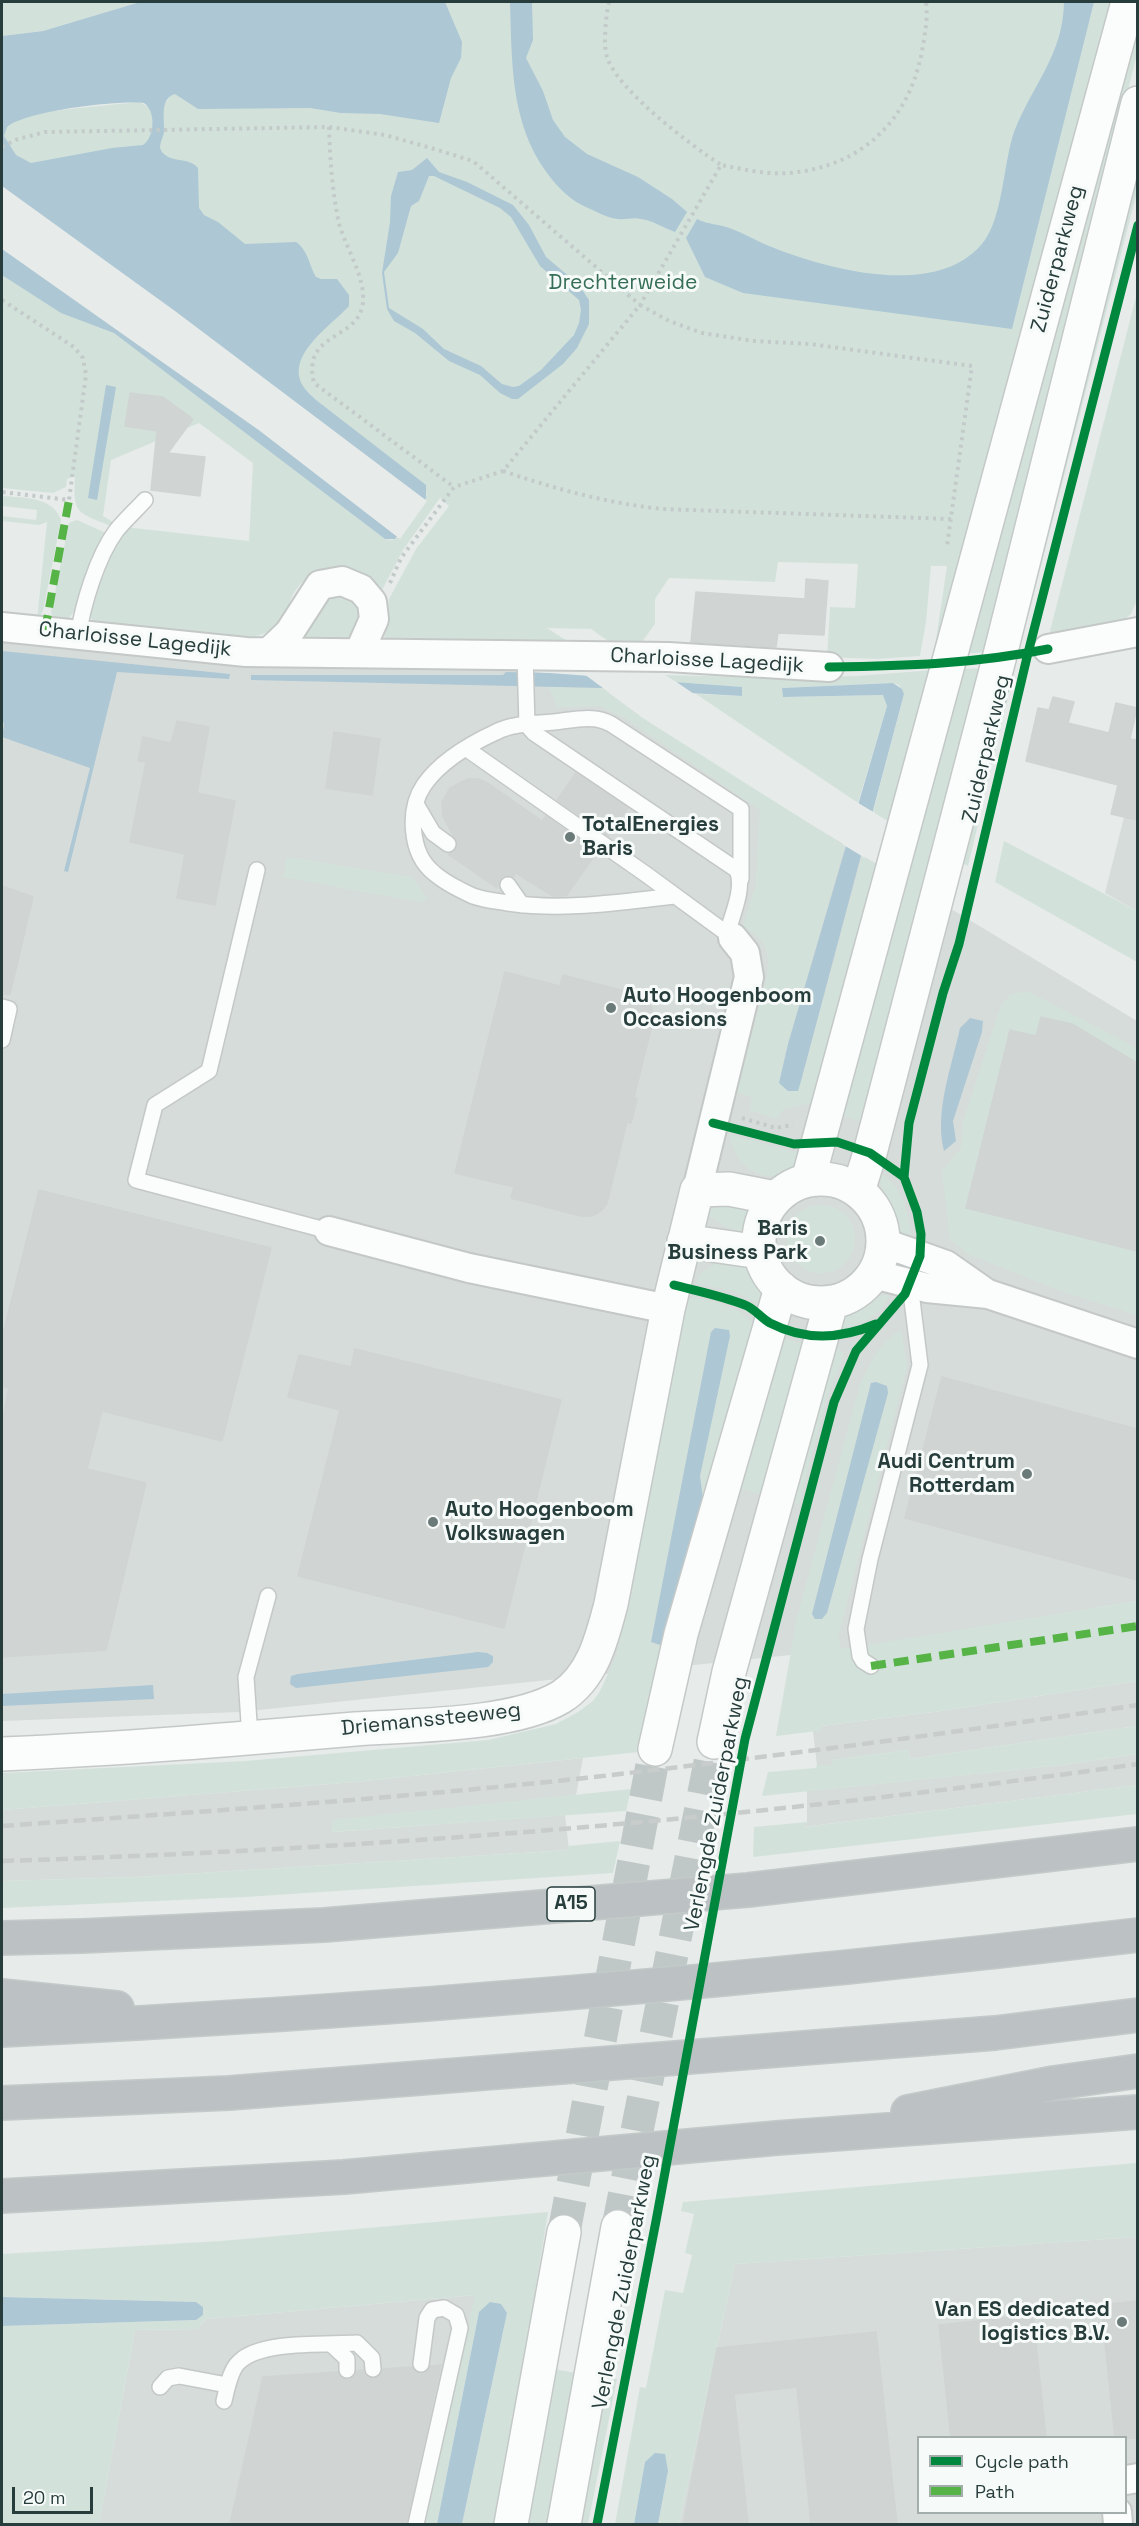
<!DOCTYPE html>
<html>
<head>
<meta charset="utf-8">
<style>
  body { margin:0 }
  #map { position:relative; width:1139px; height:2526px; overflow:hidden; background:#e7ebea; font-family:"Space Grotesk",sans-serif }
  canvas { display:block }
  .frame { position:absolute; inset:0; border:3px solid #263d3b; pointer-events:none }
  .legend { position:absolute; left:917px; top:2436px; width:210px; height:78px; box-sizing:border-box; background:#f6faf8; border:2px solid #a3aeac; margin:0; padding:8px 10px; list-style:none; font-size:18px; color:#263d3b }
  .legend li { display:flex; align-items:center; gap:12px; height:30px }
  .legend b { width:30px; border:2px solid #a3aeac }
  .scale { position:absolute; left:12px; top:2487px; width:81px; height:27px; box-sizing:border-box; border:3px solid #263d3b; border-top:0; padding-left:8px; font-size:18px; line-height:21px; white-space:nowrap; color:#263d3b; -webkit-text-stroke:4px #f6faf8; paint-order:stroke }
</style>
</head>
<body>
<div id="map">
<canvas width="1139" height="2526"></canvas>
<div class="frame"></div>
<ul class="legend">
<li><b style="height:8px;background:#00873e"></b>Cycle path</li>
<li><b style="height:8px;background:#56b346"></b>Path</li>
</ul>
<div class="scale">20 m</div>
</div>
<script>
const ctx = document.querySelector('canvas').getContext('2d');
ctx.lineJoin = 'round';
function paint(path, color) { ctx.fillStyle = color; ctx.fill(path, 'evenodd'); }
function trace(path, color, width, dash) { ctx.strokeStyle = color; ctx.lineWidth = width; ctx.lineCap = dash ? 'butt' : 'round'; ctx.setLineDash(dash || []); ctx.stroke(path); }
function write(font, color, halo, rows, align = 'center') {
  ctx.font = font + ' "Space Grotesk",sans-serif'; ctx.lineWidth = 6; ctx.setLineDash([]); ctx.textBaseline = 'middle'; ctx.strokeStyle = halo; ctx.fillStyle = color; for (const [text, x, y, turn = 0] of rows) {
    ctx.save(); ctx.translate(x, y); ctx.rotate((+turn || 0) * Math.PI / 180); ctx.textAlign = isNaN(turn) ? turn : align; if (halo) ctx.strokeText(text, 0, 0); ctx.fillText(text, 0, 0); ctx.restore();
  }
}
paint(new Path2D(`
  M2 622 588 677 641 717 772 801 1137 1021V1601L858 1648 239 1712 2 1721Z
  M1137 765V911L1105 893Z
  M1137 1681V1726L910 1759 908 1750 833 1760 832 1765H817L813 1731 821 1730V1726L941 1711Z
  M1137 1754V1785L803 1827 807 1822V1791L1062 1765Z
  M583 1758 576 1795 333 1821V1832L565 1815 569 1850 135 1877 2 1881V1810L355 1782Z
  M1137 2237V2524H679L735 2264ZM918 2438H1126V2512H918Z
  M476 2295 425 2524H99L135 2330 197 2329 206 2319Z`), '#d6dcda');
paint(new Path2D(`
  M2 2H140L43 31 2 36Z
  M296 2H1090L1073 80 1094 2H1114L934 653 947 566H931L926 622 920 656 877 659 827 657 830 607 855 608 858 564 778 562 775 582 669 578 655 599V624L639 646 614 645 591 629 547 628 572 644 384 640 389 599 416 549 449 506 440 498 403 550 381 592C355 563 320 556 295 591 288 602 287 615 278 624 269 634 257 636 244 639L95 625 89 614 104 565 125 527 249 541 253 463 199 423 111 460 103 516 113 522 111 526C76 512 73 514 75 476L67 479 66 487 53 493 2 488V122L9 118 68 109 139 102 151 108 164 105 171 95ZM222 414 427 494 398 537 392 540 385 539Z
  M1137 2V54L987 652 960 654Z
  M1137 158V192L1021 643 1012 646Z
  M1137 293V600L1131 614 1124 620 1060 638H1053L1050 631Z
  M2 496C23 498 53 496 61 520L43 611 37 620 47 522 39 525 2 521V516L36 520 37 510 2 506Z
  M77 520 106 533 87 574 75 610 66 622H55L51 613 69 523Z
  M339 596C366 602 360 617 352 636L343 640 303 638 323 602Z
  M1012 664 1015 668 968 866 959 861Z
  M984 668 867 1123 838 1115 960 669Z
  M934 670 896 826 873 812 904 694 899 685 893 683 782 688 784 697 884 695 887 706 858 803 696 694 741 696 742 687 681 685 665 675 787 678 856 676Z
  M549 687 602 688 641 717 845 846 788 1044 801 1081 862 856 884 869 811 1103 784 1109 776 1119 750 1110 752 1097 736 1092 767 977C770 950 767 941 743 926L756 884 760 810 625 718 599 706 558 707Z
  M1004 841 1137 911V962L995 882Z
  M287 857 412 877 427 899 420 902 283 877Z
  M1027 991 1137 1048V1315L1061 1291 968 1254 950 1239 942 1171 961 1148 963 1122 1001 1006 1010 995Z
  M729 1134 794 1152H803C795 1176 767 1184 747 1167 737 1158 732 1147 729 1134Z
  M879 1172C898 1184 905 1201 909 1222 910 1229 913 1235 909 1241 892 1231 880 1191 879 1172Z
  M787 1239a34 34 0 1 1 68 0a34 34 0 1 1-68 0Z
  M728 1206 753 1210 747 1234 724 1226 707 1214 710 1209Z
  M718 1262C748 1262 763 1271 763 1304H758L734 1291 696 1283 700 1274Z
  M881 1295H890C881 1315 859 1329 837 1328 846 1310 862 1300 881 1295Z
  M694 1297C719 1304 741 1306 757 1328L703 1499 700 1476 711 1332 651 1642 655 1645 667 1647 639 1752 355 1782 2 1810V1773L245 1761 488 1740 556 1724 578 1712 593 1701 600 1691 617 1654 662 1431 682 1313 689 1300Z
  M901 1331 907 1366 838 1638 842 1649 1137 1601V1681L941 1711 821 1726V1730H825L776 1736 797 1618 860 1385C870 1365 879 1341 901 1331ZM871 1384 887 1386 888 1394 827 1613 815 1619 812 1613Z
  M779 1338 809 1345 769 1497 739 1488Z
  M834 1346 839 1348 843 1354 842 1361 828 1393 799 1504 790 1502Z
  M1137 1726V1754L1062 1765 762 1796 768 1772 816 1768 817 1765H832V1760L908 1750 910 1759Z
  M1137 1785V1814L753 1857 754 1827 807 1822 804 1827Z
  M631 1789 626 1811 332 1832 333 1820Z
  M620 1841 613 1873 245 1897 2 1908V1881L135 1877 569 1850 568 1846Z
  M1137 2163V2237L735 2264 679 2524H658L668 2471 645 2462 634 2524H615L640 2387 646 2388 665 2290 683 2293 692 2255 685 2253 694 2214 681 2211 683 2202Z
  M548 2212 524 2361 503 2524H462L507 2313 479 2312 437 2524H425L475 2295 206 2319 197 2329 135 2330 99 2524H2V2326L196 2320 203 2307 196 2302 2 2297V2254L221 2241Z
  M554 2369 581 2374 555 2524H523Z
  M606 2378 617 2379 588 2524H579Z`), '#d2e2db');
paint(new Path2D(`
  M140 2H445L462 42 461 58 451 78 439 123 380 114 341 113 310 108 198 109 175 94C159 99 165 119 164 132 163 140 156 147 164 154 174 163 189 157 198 168L199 208 204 215 218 222 245 244 296 242C308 250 309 265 316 277L321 279H337L349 295V306C331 326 285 355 303 386 306 391 312 396 316 400L426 485V498L395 539H385L114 333 61 313 2 275V36L43 31ZM144 103C156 111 155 137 143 145L112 148 31 163 16 155 4 136 7 127C25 111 118 100 144 103Z
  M510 2H532L533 40 526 58 543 91 553 120 565 137 587 154 638 177 672 199 687 212 675 232C664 228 652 220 641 219 633 217 626 220 618 219 608 218 597 212 588 208 571 201 558 188 547 173 510 123 512 61 510 2Z
  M1064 2H1094L1012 329 743 293 705 277 686 238 697 219C709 225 721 224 732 229 745 234 757 241 769 246 826 269 934 299 981 245 1003 221 1003 164 1014 132 1032 85 1063 56 1064 2Z
  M427 158 439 172 467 182 513 205 529 225 546 257 578 284 589 300V324L577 348 563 364 518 399H512L500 393 480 375 449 361 415 333 394 321 387 309 382 273 390 222 391 196 398 172 412 170ZM429 176H434L500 208 511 217 540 266 579 300 581 310 579 323 574 335 541 370 519 386 513 387 502 384 481 366 444 349 423 329 389 308 384 272 398 253 411 206 419 201Z
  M106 385 116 387 97 500 88 498Z
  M2 651 230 674 229 679 117 672 68 872 64 871 90 768 2 737 4 725 2 717Z
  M506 672 549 673 742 687V696L602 688 251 680V675H503Z
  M893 683 902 689 904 694 801 1081 798 1091H788L779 1083 788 1044 887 706 883 695 783 697 782 688Z
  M970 1018 983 1021 982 1032 953 1121 956 1141 944 1151C934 1112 952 1066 960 1028Z
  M715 1328 729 1330 730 1336 700 1476 703 1499 667 1647 651 1642 711 1332Z
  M876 1382 887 1386 888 1393 827 1613 822 1619H815L812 1614 871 1383Z
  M478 1652 487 1653 493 1656V1662L488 1667 296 1688 290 1684 291 1676 298 1674Z
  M153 1685 154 1699 2 1706V1694Z
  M2 2297 196 2302 203 2307V2315L196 2320 2 2326Z
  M490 2302 501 2304 507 2313 462 2524H437L479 2312Z
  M655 2453 665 2454 668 2471 658 2524H634L645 2462Z`), '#adc7d4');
paint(new Path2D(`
  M2 186 175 311 427 501 400 539 260 431 2 249Z
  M584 674 675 681 700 698 607 691Z
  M855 801 875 813 865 858 842 844Z`), '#e7ebea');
const building = new Path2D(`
  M130 393 163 397 193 419 168 453 205 457 200 496 151 490 157 431 125 426Z
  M806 579 828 581 824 635 778 633 776 647 691 642 696 592 805 599Z
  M1053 697 1074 702 1068 723 1109 733 1116 703 1137 708 1130 739 1137 740V820L1111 814 1118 785 1026 761 1038 708 1049 710Z
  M177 721 209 727 197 793 235 801 215 905 177 898 185 854 130 842 146 762 138 761 143 737 171 743Z
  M334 732 380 739 372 795 326 788Z
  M576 773 628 808 608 836 557 800Z
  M468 779H479L489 784 542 821 546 816 597 852 566 896H553L516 873 513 877 508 875 502 877 497 888 448 854 455 850 458 844 443 817 442 802 450 788Z
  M2 886 33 897 10 994H2Z
  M505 972 560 986 563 975 640 995 649 1002 652 1009 653 1021 634 1097 637 1099 631 1123 627 1122 607 1203 602 1210 592 1216H581L511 1198 514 1187 455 1173Z
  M1041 1017 1072 1024 1137 1063V1251L966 1208 1010 1030 1036 1036Z
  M39 1190 271 1248 222 1441 102 1411 87 1469 146 1483 106 1650 2 1657V1421L9 1388 2 1386V1338Z
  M355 1349 561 1400 504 1628 298 1576 340 1410 288 1397 299 1355 351 1367Z
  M942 1377 1137 1429V1580L905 1518Z
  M1137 2301V2438H1115L1101 2305Z
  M1033 2315 1046 2438H951L939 2325Z
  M876 2332 897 2524H811L797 2387 734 2394 748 2524H683L717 2348Z
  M441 2365 406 2524H230L263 2377 338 2372 342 2378 348 2380 352 2378 357 2371 363 2370 365 2375 373 2379 379 2377 383 2369 412 2367 420 2374 425 2373 430 2366Z`);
paint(building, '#d0d4d3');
trace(building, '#d0d4d3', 1.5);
trace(new Path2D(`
  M618 2227 714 1742
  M564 2232 655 1749`), '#c0c8c7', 33, [33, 16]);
const lane = new Path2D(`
  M78 636C83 604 97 557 116 531 125 520 136 510 145 500
  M525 655 527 725 534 733 737 870C745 888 732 915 727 934
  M467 749 647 875 733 938
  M416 804 433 833 448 844
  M257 870 209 1071 155 1105 136 1180 329 1231
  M508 885 522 905
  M675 896C619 902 565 911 508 903 496 901 484 900 473 896 460 890 444 882 434 873 410 854 407 810 424 785 440 762 470 744 496 732 513 723 535 724 554 722 573 720 594 714 611 724L741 809V879
  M2 1007 9 1009 2 1040
  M871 1666 863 1661 860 1656 856 1629 870 1559 920 1365 910 1284
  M250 1738 246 1677 268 1596
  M332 2345 347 2359V2370
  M160 2387 168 2378 179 2376 227 2385
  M224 2401C227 2389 230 2370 239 2362 261 2340 327 2345 357 2343L372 2358 373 2369
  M416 2524 460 2328 456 2315 444 2308 432 2310 427 2318 421 2364`);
const street = new Path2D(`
  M2 627 246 652 668 657 829 667
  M1048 649 1138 632
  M269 652 289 633 320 585 342 581 361 589 372 602 374 619 359 653
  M697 1190 749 977 745 953 733 938
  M329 1231 469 1268 668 1309
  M884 1243 946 1265 986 1293
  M874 1274 927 1288 988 1294 1138 1344
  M1126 2480 1138 2478
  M1117 2512 1118 2524`);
const secondary = new Path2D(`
  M759 1241a62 62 0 1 1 124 0a62 62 0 1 1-124 0Z
  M808 1180 1128 2
  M858 1191 870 1153 999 659 1138 103
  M684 1241 760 1252
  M714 1742 729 1672 831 1303
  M655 1749 681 1634 781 1288
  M2 1754C120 1749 238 1739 355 1729 412 1725 513 1726 561 1697 593 1677 602 1638 611 1604L668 1309 697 1190 729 1189 775 1198
  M511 2524 564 2232
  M564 2524 618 2227`);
const highway = new Path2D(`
  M2 1938 82 1936 324 1925 748 1890 1138 1844
  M2 1996 117 2008
  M2 2030C381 2012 760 1980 1138 1935
  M2 2103 229 2093 995 2033 1138 2015
  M908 2112 1054 2083 1138 2071
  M2 2196 344 2177 777 2138 1138 2112`);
trace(lane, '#c4c8c7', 18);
trace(street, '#c4c8c7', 32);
trace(secondary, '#c4c9c8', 36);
trace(highway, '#c3cac9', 36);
trace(new Path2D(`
  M609 2C606 14 603 45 607 57 618 91 691 145 721 165
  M329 127C330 159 332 188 338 219 343 245 369 280 362 308 353 341 302 333 314 383L454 487
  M2 147 18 139 45 132 329 127 385 135 431 148 473 161 640 305 721 165C743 169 766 175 789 173 861 167 909 121 922 51 925 34 928 19 926 2
  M2 300 74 347 83 358 86 375 69 500 2 492
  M503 471C555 489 607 503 662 509L951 519
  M390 583 401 558 454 487 503 471 640 305 669 321 702 333 754 341 810 344 972 366 947 546
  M742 1118 776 1128 793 1125`), '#c3caca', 4, [3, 4.5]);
trace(lane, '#fbfcfc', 15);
trace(street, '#fbfcfc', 28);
trace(secondary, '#fbfcfc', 33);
trace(highway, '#bcc2c3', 33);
trace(new Path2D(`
  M2 1826C196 1812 391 1799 585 1778 770 1757 954 1733 1138 1705
  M2 1861C381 1849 761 1818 1138 1764`), '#c8cccb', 4.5, [12, 6]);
trace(new Path2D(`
  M45 630 69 500
  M871 1666 1138 1626`), '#56b346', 8, [15, 8]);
trace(new Path2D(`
  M829 667C903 666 975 664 1048 649
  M713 1123 794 1144 837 1142 870 1153 904 1177
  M674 1285C697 1291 722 1296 745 1305 754 1308 761 1318 770 1323 805 1341 841 1339 876 1324
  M597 2524 656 2221 745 1739 834 1402 856 1351 905 1294 920 1256 921 1234 917 1212 904 1177 909 1123 943 993 959 944 1028 653 1138 225`), '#00873e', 9);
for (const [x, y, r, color] of [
  [570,837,6,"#6a7a78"],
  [611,1008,6,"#6a7a78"],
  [820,1241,6,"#6a7a78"],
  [1027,1474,6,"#6a7a78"],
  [433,1522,6,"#6a7a78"],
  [1122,2322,6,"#6a7a78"]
]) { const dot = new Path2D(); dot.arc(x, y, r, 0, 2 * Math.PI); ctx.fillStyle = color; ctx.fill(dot); trace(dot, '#f6faf8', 2); }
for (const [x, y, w] of [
  [571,1904,48]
]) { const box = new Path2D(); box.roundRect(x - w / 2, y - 17, w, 34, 4.5); ctx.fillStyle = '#f6faf8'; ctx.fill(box); trace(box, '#263d3b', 1.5); }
write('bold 20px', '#263d3b', null, [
  ["A15",571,1904]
]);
write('21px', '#263d3b', '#f6faf8', [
  ["Zuiderparkweg",1058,259,-75],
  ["Charloisse Lagedijk",135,640,6],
  ["Charloisse Lagedijk",707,661,3],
  ["Zuiderparkweg",987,749,-77],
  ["Driemanssteeweg",431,1720,-6],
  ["Verlengde Zuiderparkweg",717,1804,-79],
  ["Verlengde Zuiderparkweg",625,2282,-79]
]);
write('21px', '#356f58', '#f6faf8', [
  ["Drechterweide",623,283]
]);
write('bold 21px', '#263d3b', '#f6faf8', [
  ["TotalEnergies",582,825],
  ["Baris",582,849],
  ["Auto Hoogenboom",623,996],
  ["Occasions",623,1020],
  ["Baris",808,1229,"right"],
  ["Business Park",808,1253,"right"],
  ["Audi Centrum",1015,1462,"right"],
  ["Rotterdam",1015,1486,"right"],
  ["Auto Hoogenboom",445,1510],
  ["Volkswagen",445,1534],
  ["Van ES dedicated",1110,2310,"right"],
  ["logistics B.V.",1110,2334,"right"]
], 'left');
</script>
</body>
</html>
